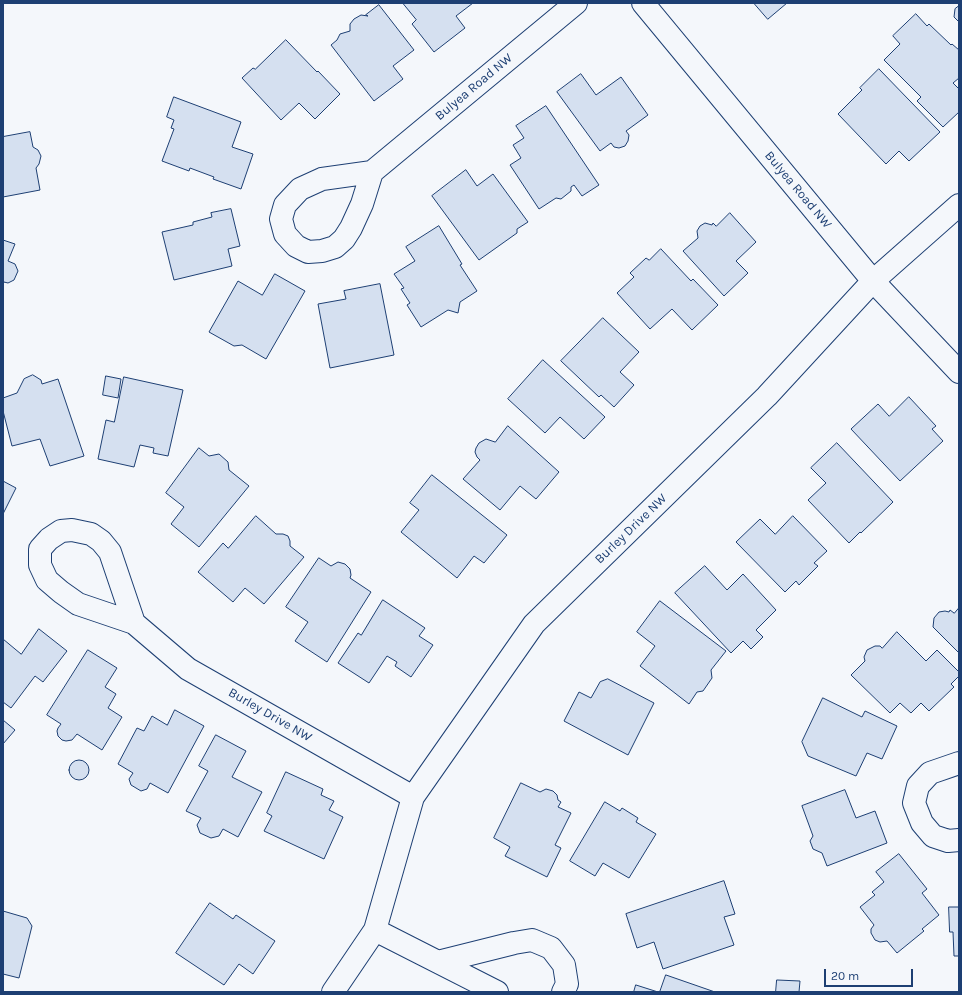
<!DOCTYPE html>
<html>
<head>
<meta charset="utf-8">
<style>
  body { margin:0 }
  #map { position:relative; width:962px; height:995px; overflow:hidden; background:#f4f7fb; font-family:Karla,sans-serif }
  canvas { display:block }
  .frame { position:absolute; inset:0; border:4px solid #1d3f73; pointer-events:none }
  .scale { position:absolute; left:824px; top:969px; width:89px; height:18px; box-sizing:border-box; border:2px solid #1d3f73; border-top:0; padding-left:5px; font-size:12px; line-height:14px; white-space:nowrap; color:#1d3f73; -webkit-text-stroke:3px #f4f7fb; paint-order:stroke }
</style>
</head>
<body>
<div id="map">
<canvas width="962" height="995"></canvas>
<div class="frame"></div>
<div class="scale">20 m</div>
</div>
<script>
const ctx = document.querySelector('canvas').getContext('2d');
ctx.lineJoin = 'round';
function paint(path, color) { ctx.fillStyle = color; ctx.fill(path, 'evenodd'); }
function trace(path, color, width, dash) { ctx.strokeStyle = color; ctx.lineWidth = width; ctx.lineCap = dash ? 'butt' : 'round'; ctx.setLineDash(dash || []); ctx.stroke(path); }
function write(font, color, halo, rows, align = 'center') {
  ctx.font = font + ' Karla,sans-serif'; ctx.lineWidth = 3; ctx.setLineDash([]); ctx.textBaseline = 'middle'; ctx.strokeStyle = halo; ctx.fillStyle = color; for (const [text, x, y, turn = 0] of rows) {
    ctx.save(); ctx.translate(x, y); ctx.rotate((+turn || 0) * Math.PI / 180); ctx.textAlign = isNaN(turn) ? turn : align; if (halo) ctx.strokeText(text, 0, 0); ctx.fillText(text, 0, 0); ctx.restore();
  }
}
const building = new Path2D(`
  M403 3H473L456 16 465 28 434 52 412 24 416 20Z
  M754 3H787L768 19Z
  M379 5 414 50 393 66 403 79 374 101 331 45 337 40 340 34 350 31V24L354 19 361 15 368 16 366 15Z
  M959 6V22L954 17 955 9Z
  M916 14 927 26 929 24 951 45 952 44 959 50V78L953 83 959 89V112L943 127 917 101 921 97 884 60 900 44 893 36Z
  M286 40 317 72 318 71 340 94 315 119 299 103 281 120 242 78 253 68 255 69Z
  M879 69 940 132 909 161 899 151 886 164 838 114 862 90 860 88Z
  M581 74 596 95 621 77 648 115 626 131 629 135 628 141 625 146 619 148 614 147 611 143 600 151 557 92Z
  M174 97 241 122 232 147 253 154 241 189 213 179 214 177 190 168 189 171 162 161 174 129 171 128 174 120 167 117Z
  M546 106 599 185 582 196 574 185 571 187V191L561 199 556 198 539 209 510 165 521 158 513 145 524 138 516 126Z
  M30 132 33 147 38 150 41 156 39 164 36 168 40 190 3 197V137Z
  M466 170 477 186 493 174 528 222 517 229V233L479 260 432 196Z
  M231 209 240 246 228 249 232 266 174 280 162 232 193 225V222L212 217 211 213Z
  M730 213 756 242 736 261 748 273 724 296 683 251 698 238 697 231 700 226 705 223 712 225 713 223 716 226Z
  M439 226 462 264 460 265 477 291 460 302 458 313 448 310 421 327 407 305 410 303 401 289 404 288 394 274 415 261 406 247Z
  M3 240 15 244 8 261 15 264 18 271 14 280 8 283 4 282 3 284Z
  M661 249 691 281 693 279 718 305 692 330 672 309 650 329 617 293 634 277 630 273 646 258 649 260Z
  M275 274 305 291 266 359 242 345 234 346 209 332 238 281 262 295Z
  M380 284 394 355 330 368 318 304 346 299 344 291Z
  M603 318 639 352 620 372 634 385 614 407 601 395 599 397 561 361Z
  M543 360 605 417 584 439 560 417 545 433 508 399Z
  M33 375 41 380 42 384 58 379 84 456 50 466 40 439 12 446 3 411V398L17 393 24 379Z
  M106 376 121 379 118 398 103 395Z
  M124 377 183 390 168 456 153 453 154 448 140 445 134 467 98 459 106 420 114 422Z
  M909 397 936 426 932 429 943 441 900 481 851 429 878 404 889 416Z
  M508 426 559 472 536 499 520 486 500 510 463 479 480 460 477 457 475 452 476 448 479 443 486 439 495 442Z
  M837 443 893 502 861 533 860 532 849 543 808 500 826 483 811 468Z
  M199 448 209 456 219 454 228 462 229 470 249 486 199 547 171 524 184 507 166 493Z
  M432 475 507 535 484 563 474 556 457 578 401 532 419 510 410 503Z
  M3 481 16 488 3 514Z
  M256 516 276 534H283L288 536 290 541V546L304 557 264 604 245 588 233 602 198 572 223 543 228 548Z
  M793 516 827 551 814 563 818 566 799 585 796 581 785 592 736 542 760 519 775 534Z
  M319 558 331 566 338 562 345 564 350 569 351 575 350 578 371 592 327 662 295 641 308 622 286 607Z
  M705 566 727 590 743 574 776 610 756 630 763 637 751 649 743 641 731 653 675 593Z
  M383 600 425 628 419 636 433 645 411 677 395 666 397 662 387 656 369 683 338 663 358 633 361 635Z
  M660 601 726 651 711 670 712 678 703 691 697 692 689 704 640 666 655 646 637 632Z
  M959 608V653L933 627 934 618 939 612 945 611 949 612 950 610 954 613Z
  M39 629 67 651 43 682 35 676 11 708 3 702V639L21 654Z
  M897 632 926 661 937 650 959 672V676L951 684 954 687 929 711 921 703 911 713 900 703 890 713 851 675 865 661 864 657 867 650 875 646H880L882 648Z
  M88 650 117 668 105 687 116 694 108 708 122 717 102 750 77 734 72 740 66 741 62 740 58 736 57 731 58 728 61 724 47 715Z
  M608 679 654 703 628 755 564 721 579 692 591 698 600 682Z
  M823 698 862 717 865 711 897 726 882 759 867 753 856 776 808 756 802 742Z
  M175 710 204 726 168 793 150 783 147 789 141 791 131 785 129 779 133 773 118 764 137 728 144 731 152 716 167 725Z
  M3 720 15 730 3 744Z
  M216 735 246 751 232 777 262 792 238 837 223 829 219 836 211 838 200 833 197 825 201 818 186 811 208 771 199 766Z
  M69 770a10 10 0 1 1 20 0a10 10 0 1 1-20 0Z
  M286 772 323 789 321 795 334 801 329 810 343 817 324 859 264 831 272 816 267 813Z
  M521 783 540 792 546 789 553 791 557 795 558 800 561 802 558 807 571 813 555 845 561 848 547 877 505 856 510 847 494 838Z
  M845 790 856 818 875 811 887 843 827 866 822 853 813 849 810 841 813 836 802 806Z
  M605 802 620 811 622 808 638 818 636 822 656 834 629 878 603 863 595 876 570 861Z
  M899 854 927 889 922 893 939 915 922 929 924 931 897 953 887 941 880 942 875 940 871 933V929L874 925 860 907 875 895 872 892 884 882 876 872Z
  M724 881 735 914 724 917 734 945 663 969 654 942 637 948 626 914Z
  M210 903 233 919 236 915 275 941 253 974 239 964 224 985 176 953Z
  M949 907H959V956H954L953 932H950Z
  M3 911 27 918 32 926 19 978 3 974Z
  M666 975 715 992H660Z
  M777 980 800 981 799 992H776Z
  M636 985 658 992H634Z`);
paint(building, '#d5e0f0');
trace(building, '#1d3f73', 1);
const minor = new Path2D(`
  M643 3 873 281 959 372
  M372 172 362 204 351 228 344 239 335 247 322 251 308 252 296 246 285 234 281 219 285 205 300 189 322 179 372 172 576 3
  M134 623 110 552 101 541 91 534 72 530 61 531 49 539 40 549V565L47 580 61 592 78 604 134 623 188 669 413 797
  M959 763 930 773 918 786 914 803 922 823 933 836 948 841 959 840
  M375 930 497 992
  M438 962 514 943 532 940 551 948 564 965 567 984 563 992
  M333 992 375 930 413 797 534 624 767 396 873 281 959 205`);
trace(minor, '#1d3f73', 24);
trace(minor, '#f4f7fb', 22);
write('13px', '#1d3f73', '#f4f7fb', [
  ["Bulyea Road NW",474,87,-40],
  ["Bulyea Road NW",798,190,50],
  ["Burley Drive NW",631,529,-44],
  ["Burley Drive NW",270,715,30]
]);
</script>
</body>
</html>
